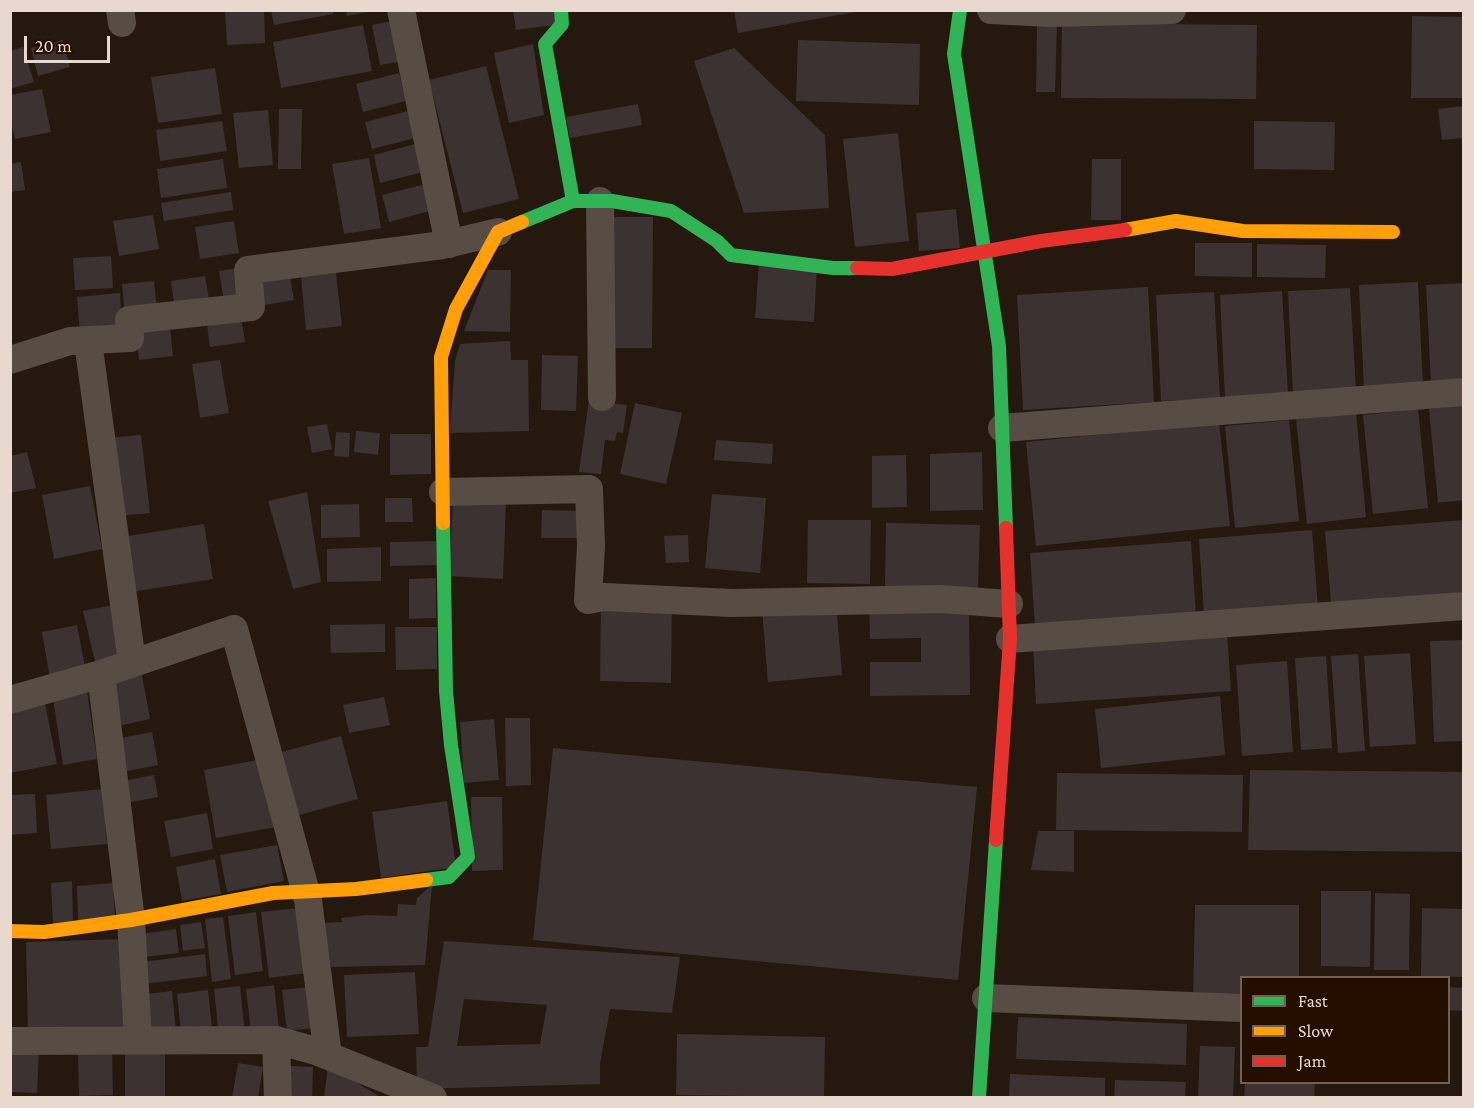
<!DOCTYPE html>
<html>
<head>
<meta charset="utf-8">
<style>
  body { margin:0 }
  #map { position:relative; width:1474px; height:1108px; overflow:hidden; background:#25180e; font-family:"Crimson Pro",serif }
  canvas { display:block }
  .frame { position:absolute; inset:0; border:12px solid #e8d8cd; pointer-events:none }
  .legend { position:absolute; left:1240px; top:976px; width:210px; height:108px; box-sizing:border-box; background:#240e00; border:2px solid #725f52; margin:0; padding:8px 10px; list-style:none; font-size:18px; color:#e8d8cd }
  .legend li { display:flex; align-items:center; gap:12px; height:30px }
  .legend b { width:30px; border:2px solid #725f52 }
  .scale { position:absolute; left:24px; top:36px; width:86px; height:27px; box-sizing:border-box; border:3px solid #e8d8cd; border-top:0; padding-left:8px; font-size:18px; line-height:21px; white-space:nowrap; color:#e8d8cd; -webkit-text-stroke:4px #240e00; paint-order:stroke }
</style>
</head>
<body>
<div id="map">
<canvas width="1474" height="1108"></canvas>
<div class="frame"></div>
<ul class="legend">
<li><b style="height:8px;background:#30b455"></b>Fast</li>
<li><b style="height:8px;background:#ff9f0a"></b>Slow</li>
<li><b style="height:8px;background:#e5322d"></b>Jam</li>
</ul>
<div class="scale">20 m</div>
</div>
<script>
const ctx = document.querySelector('canvas').getContext('2d');
ctx.lineJoin = 'round';
function paint(path, color) { ctx.fillStyle = color; ctx.fill(path, 'evenodd'); }
function trace(path, color, width, dash) { ctx.strokeStyle = color; ctx.lineWidth = width; ctx.lineCap = dash ? 'butt' : 'round'; ctx.setLineDash(dash || []); ctx.stroke(path); }
paint(new Path2D(`
  M225 10H264L265 43 227 45Z
  M271 10H333V14L274 25Z
  M346 10H367V12L347 16Z
  M513 10H561L562 24 516 30Z
  M734 10H855V12L738 33Z
  M1412 16 1464 17V98H1411Z
  M402 19 410 60 380 65 372 25Z
  M1037 23H1057L1055 92H1036Z
  M1062 23 1257 25 1256 99 1061 98Z
  M363 25 372 71 281 88 273 42Z
  M63 40 70 67 38 76 31 48Z
  M798 40 920 44 919 105 796 101Z
  M533 44 544 115 509 123 494 53Z
  M23 47 34 82 10 89V51Z
  M734 48 825 135 829 208 744 213 694 61Z
  M486 66 519 199 463 213 429 80Z
  M215 68 222 114 158 123 151 77Z
  M399 73 406 101 363 112 356 84Z
  M42 89 51 132 15 139 10 118V95Z
  M638 104 642 125 570 138 566 117Z
  M1464 106V138L1442 140 1438 109Z
  M279 109H302L301 169H278Z
  M268 110 273 165 239 168 233 113Z
  M408 111 415 138 372 149 365 122Z
  M222 121 227 151 160 161 156 130Z
  M1254 121 1335 122 1334 170 1254 169Z
  M898 133 909 241 855 247 843 139Z
  M415 144 423 172 380 183 374 155Z
  M369 158 381 228 344 234 332 164Z
  M223 159 227 188 161 198 157 169Z
  M1092 159H1121V220H1091Z
  M21 162 25 190 10 192V164Z
  M426 184 433 210 389 222 382 195Z
  M231 192 233 210 164 221 161 203Z
  M956 209 960 248 919 251 916 213Z
  M153 215 159 249 119 256 113 221Z
  M608 217H653L652 348H607Z
  M234 221 239 253 200 259 195 227Z
  M1195 243H1252V277L1195 276Z
  M1257 244 1326 245 1325 278 1257 277Z
  M111 256 113 288 75 290 73 258Z
  M759 263 817 266 814 322 755 318Z
  M238 268 244 305 225 308 219 271Z
  M488 270H511L510 332 464 331Z
  M289 271 294 300 259 306 255 274Z
  M336 273 342 326 306 330 301 276Z
  M205 276 210 305 175 310 171 281Z
  M154 281 157 311 125 315 122 284Z
  M1418 282 1423 386 1364 389 1359 285Z
  M1464 283V382L1431 384 1426 285Z
  M1148 287 1154 402 1023 410 1017 295Z
  M1350 288 1356 391 1293 395 1288 291Z
  M1282 291 1288 394 1225 398 1220 295Z
  M1214 292 1220 398 1161 401 1156 295Z
  M120 293 122 332 80 335 77 297Z
  M240 311 245 342 210 347 206 317Z
  M169 317 173 356 139 360 135 321Z
  M510 341 511 360H528L529 431 450 433 455 361 460 344Z
  M542 355 578 356 576 411 541 410Z
  M220 360 229 413 200 418 192 364Z
  M589 400 627 405 623 433 617 432 615 441 605 440 601 474 579 472Z
  M635 403 682 413 666 484 620 474Z
  M1464 405V500L1438 503 1429 409Z
  M1418 409 1428 508 1373 514 1363 415Z
  M1356 413 1366 517 1307 524 1296 419Z
  M1289 420 1299 521 1235 528 1225 426Z
  M1219 422 1230 526 1036 546 1026 442Z
  M327 424 332 449 312 453 307 427Z
  M356 431 380 433 378 455 354 452Z
  M336 432 350 433 349 457 334 456Z
  M390 434H431V474L390 475Z
  M141 435 150 513 116 516 107 438Z
  M716 440 773 444 772 464 714 460Z
  M27 452 36 488 10 493V456Z
  M982 452 983 510 930 511V454Z
  M906 455 907 507 872 508V456Z
  M90 486 102 549 54 559 42 495Z
  M307 492 321 582 293 589 268 501Z
  M712 494 766 498 760 573 705 568Z
  M385 498H412L413 522H385Z
  M453 501 506 502 503 579 449 576Z
  M359 504 360 537 321 538V505Z
  M542 510 582 511V538H541Z
  M808 520H871L870 584 807 583Z
  M1464 520V593L1331 603 1325 531Z
  M886 523 980 525 978 589 885 587Z
  M204 524 213 579 131 592 122 537Z
  M1312 530 1318 607 1204 615 1199 539Z
  M688 535 689 562 666 563 664 536Z
  M436 541 437 565 390 566V542Z
  M1191 541 1196 615 1035 627 1030 553Z
  M381 547V581L327 582V549Z
  M436 578V618L409 619V579Z
  M601 600 672 601 671 683 600 681Z
  M969 601 970 695 870 696V662H921V638L870 639 869 603Z
  M836 603 842 675 768 682 762 609Z
  M114 605 124 655 96 666 83 611Z
  M385 624V652L331 653 330 625Z
  M77 625 86 672 50 679 42 632Z
  M395 627H437V669L396 670Z
  M1227 633 1231 691 1036 704 1033 645Z
  M1464 640V741L1434 742 1430 641Z
  M1410 653 1416 744 1370 747 1364 656Z
  M1358 654 1365 751 1338 753 1331 656Z
  M1326 656 1332 748 1301 750 1295 658Z
  M1287 661 1293 752 1242 756 1236 665Z
  M142 675 150 719 118 726 110 681Z
  M87 691 97 759 63 765 53 697Z
  M1220 696 1225 755 1101 768 1095 709Z
  M384 697 390 725 349 733 343 705Z
  M45 703 57 764 10 773V710Z
  M505 718H530L531 785 506 786Z
  M494 719 499 780 464 783 460 722Z
  M152 732 158 765 122 772 116 739Z
  M341 736 358 799 299 815 282 752Z
  M553 748 977 787 958 980 533 940Z
  M263 759 276 827 216 838 204 770Z
  M1250 770 1464 772V852L1248 850Z
  M1057 773 1243 775 1242 832 1056 830Z
  M154 775 158 797 126 803 122 781Z
  M102 789 107 844 51 849 46 795Z
  M35 794 37 833 10 835V795Z
  M471 797H502L503 870 472 871Z
  M447 801 456 867 381 878 372 812Z
  M207 813 213 849 171 857 164 821Z
  M1038 831H1074V872L1031 870Z
  M277 845 284 881 227 892 220 855Z
  M215 859 221 894 182 901 176 867Z
  M72 881 73 924 53 925 51 883Z
  M113 883 115 918 78 920 77 886Z
  M432 885 425 965 331 967 324 923 342 922 341 918 366 915 397 916 398 904 416 905 417 898Z
  M1321 891H1371L1370 967 1321 966Z
  M1375 893 1410 894 1409 970H1374Z
  M1195 905H1299V978H1242V1002L1193 1001Z
  M298 908 306 973 269 978 261 912Z
  M1422 908 1464 909V977L1421 976Z
  M256 912 263 971 235 975 228 916Z
  M223 917 231 979 212 982 205 919Z
  M201 922 205 948 183 951 180 925Z
  M176 929 179 953 144 957 141 934Z
  M125 939 128 1031 28 1034 26 942Z
  M444 941 680 957 672 1013 610 1009 600 1064V1084L417 1089 416 1047H428ZM464 999 547 1005 540 1044 457 1046Z
  M205 954 207 976 144 984 142 962Z
  M415 972 419 1034 347 1037 344 975Z
  M274 985 279 1029 251 1032 246 989Z
  M240 986 245 1034 219 1037 214 989Z
  M309 987 314 1028 287 1031 282 990Z
  M1448 987 1464 988V1011L1448 1010Z
  M208 990 212 1028 181 1032 177 994Z
  M172 991 176 1032 151 1036 146 994Z
  M1018 1017 1187 1024 1186 1065 1016 1059Z
  M677 1034 825 1037 824 1097 676 1095Z
  M1200 1046 1235 1047 1233 1098H1198Z
  M10 1051 39 1052 37 1093 10 1092Z
  M78 1052H112L113 1095 79 1096Z
  M125 1053H165V1098H125Z
  M238 1063 263 1067 258 1098H232Z
  M328 1065 377 1095 376 1098H324Z
  M291 1066 313 1067 312 1098H289Z
  M1010 1074 1105 1078V1098H1009Z
  M1115 1080 1186 1082 1185 1098H1114Z
  M1245 1082H1315L1314 1098H1244Z`), '#3c3232');
trace(new Path2D(`
  M120 10 122 23
  M401 10 449 244
  M991 10 1051 13 1172 10
  M600 201 602 397
  M88 342 132 662
  M10 360 70 341 130 338 129 320 251 307 248 270 443 245 498 232
  M1002 428 1464 392
  M443 492 589 489 591 546 588 600 604 597 732 603 940 599 1009 604
  M1010 639 1464 606
  M10 700 101 674
  M986 998 1242 1008
  M138 1040 131 920 101 674 234 629 308 900 328 1056
  M276 1040 278 1098
  M10 1041 276 1040 316 1051 433 1098`), '#574d45', 28);
trace(new Path2D(`
  M960 10 954 54 999 346 1006 528
  M573 201H612L671 211 717 241 731 255 833 268H857
  M522 222 573 201 545 44 562 24 561 10
  M426 880 449 877 468 857 451 745 446 691 443 523
  M979 1098 996 840`), '#30b455', 14);
trace(new Path2D(`
  M1125 230 1176 221 1243 231 1393 232
  M443 523 441 357 456 309 498 232 522 222
  M10 931 44 932 131 920 273 893 356 889 426 880`), '#ff9f0a', 14);
trace(new Path2D(`
  M857 268 892 269 1041 241 1125 230
  M996 840 1010 639 1006 528`), '#e5322d', 14);
</script>
</body>
</html>
